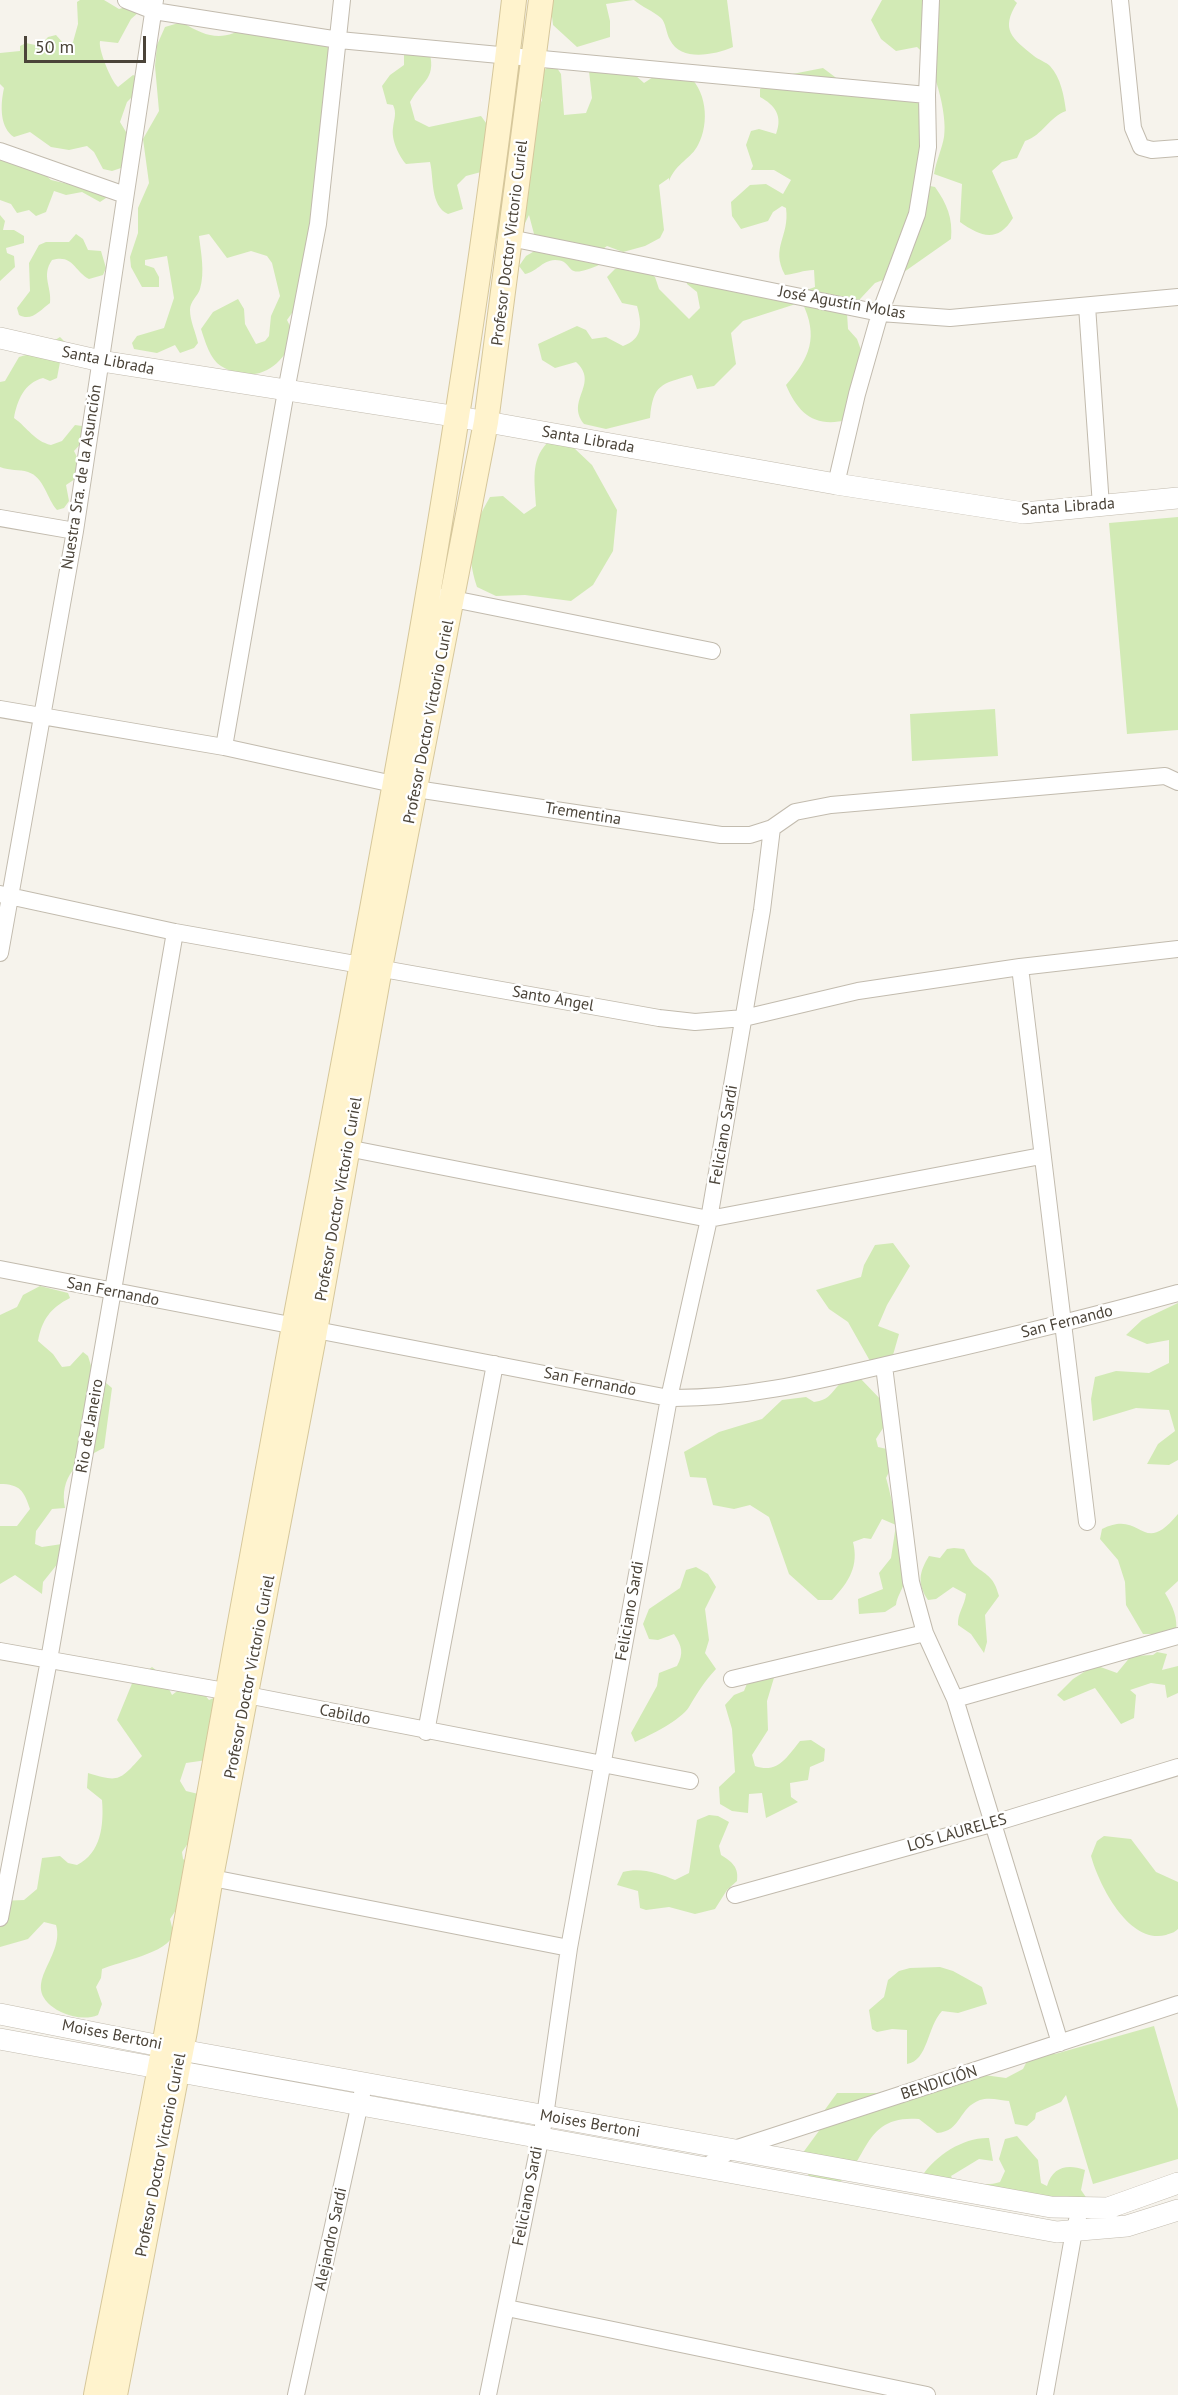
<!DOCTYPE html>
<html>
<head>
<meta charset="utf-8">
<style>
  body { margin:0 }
  #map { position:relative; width:1178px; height:2395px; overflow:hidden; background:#f6f3ec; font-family:"PT Sans",sans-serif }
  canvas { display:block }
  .scale { position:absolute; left:24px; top:36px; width:122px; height:27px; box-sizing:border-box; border:3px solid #4b4439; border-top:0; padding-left:8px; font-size:18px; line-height:21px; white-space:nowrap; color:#4b4439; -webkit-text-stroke:4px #fff; paint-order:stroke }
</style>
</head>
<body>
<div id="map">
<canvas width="1178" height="2395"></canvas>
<div class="scale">50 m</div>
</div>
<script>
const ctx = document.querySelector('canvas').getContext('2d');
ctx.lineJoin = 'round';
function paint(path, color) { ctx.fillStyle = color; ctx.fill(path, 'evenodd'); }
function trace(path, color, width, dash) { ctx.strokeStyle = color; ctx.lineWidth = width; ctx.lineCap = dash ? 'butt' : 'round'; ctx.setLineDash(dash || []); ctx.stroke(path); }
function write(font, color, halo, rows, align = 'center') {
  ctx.font = font + ' "PT Sans",sans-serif'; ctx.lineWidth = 5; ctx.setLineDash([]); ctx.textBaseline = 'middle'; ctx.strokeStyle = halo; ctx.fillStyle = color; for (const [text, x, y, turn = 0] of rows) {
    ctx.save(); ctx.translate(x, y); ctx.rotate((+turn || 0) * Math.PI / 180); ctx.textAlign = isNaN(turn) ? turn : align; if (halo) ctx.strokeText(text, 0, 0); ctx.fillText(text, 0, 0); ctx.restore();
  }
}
paint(new Path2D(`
  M80 0H104L119 9 129 6 139 12 131 19 118 43 100 41C98 49 111 81 118 87L133 75 138 77 133 96 127 102 120 122 129 137 130 165 112 171 103 169 94 152 87 146 69 150 51 147 30 132 14 137C0 128 0 106 4 88L0 84V53L20 51V46L26 43 40 46 48 37 56 35 64 44 73 42 78 24 77 2Z
  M550 0H633L606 4 610 21V37L577 47 553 25Z
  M634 0H727L733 47C714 55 681 62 670 40 666 33 666 23 661 18 653 11 642 7 634 0Z
  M882 0H1014L1017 3C1000 30 1012 38 1034 56 1039 60 1046 62 1050 66 1061 78 1064 96 1066 111 1049 117 1043 135 1025 141L1017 158 1002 162 992 171 1013 218C997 244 980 236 960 222L962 184 934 174C936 161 942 149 944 137 948 115 934 61 917 47L896 51 881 39 871 20Z
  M182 22C207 38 224 42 249 25L327 46 332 54 299 303 287 320 294 334C285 367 254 387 221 366 210 359 205 341 201 329L213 312 238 299 244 309 245 324 256 344 265 341 269 336 271 316 280 296 272 263 267 256 251 251 227 258 209 234 199 236C201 253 205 272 200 289 198 296 190 301 190 310 190 321 196 333 198 343L194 348 180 353 175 345 157 353 134 349 132 343 137 336 164 328 174 298 167 256 145 260V265L154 268 159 277V287H142L131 267 130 257 138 233V208L149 183 143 139 159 111 155 66 157 45 165 27Z
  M404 47H428C438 79 423 79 410 102L415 120 429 127 481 116 502 145 510 171 542 100 536 78 553 62 561 74 564 115 586 113 592 98 589 71 635 75 644 83 667 68C672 69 680 70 685 73 707 88 710 123 698 145 691 159 677 162 669 181V178L659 185 664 230 660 238 645 246 623 252 607 246 600 251 601 264C560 283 577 260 555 260 541 261 537 272 525 274L519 266 526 256 538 249 529 215 522 229 496 239 485 235 481 172 466 176 457 185 463 209 448 214C430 206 434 178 430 162L406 164C399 156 391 140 393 128 394 119 397 113 393 105L387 104 382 86 390 75 404 65Z
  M823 68 839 80 923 101 925 185 935 187C947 204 953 218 951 239L904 272 875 283 847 313 848 329 857 339 866 364 847 420C814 428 798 413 786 385 810 358 819 337 802 302L743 321 731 333 736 364 714 386 697 389 692 375C661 384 653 384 650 418L606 429 584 424C565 400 600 384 576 362L555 368 542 360 538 344 577 326 586 330 592 339 606 337 623 346C643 339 642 324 637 306L622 303 607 277 615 269 635 263 655 277 659 289 689 319 700 308 697 292 687 284 685 274 795 294 815 287 814 270C803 270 796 274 785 275 770 247 790 237 786 208L782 206 773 212 768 221 741 229 732 216 731 202 750 185 766 184 783 194 791 180 774 170H751L753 166 746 145 751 131 759 129 776 134C783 116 775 105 760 97V89L782 76Z
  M7 146 14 147 51 180 108 193 106 198 100 202 82 192 66 195 54 191 46 212 36 216 29 210 17 213 11 204 0 200V148Z
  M0 215 5 221 3 230H14L24 236V243L6 248 7 253 14 256 15 267 0 281Z
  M76 234 83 239 88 250 101 251 106 268 103 275 89 279C74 271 73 254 52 260 41 276 52 287 50 303 40 310 32 322 19 315L17 308 30 291 29 263 39 245 46 242H69Z
  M60 337 70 347 61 357 57 378 50 381 43 378C24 383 17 401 14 418 28 428 34 441 51 445L62 441 75 425 82 426 86 438 74 451 79 461 75 479 66 485 69 501 64 508 57 510C47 499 44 477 28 472 19 469 10 471 0 467V382L5 381 19 357 36 352Z
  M547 443 573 447 592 465 617 510 613 551 593 585 571 601 525 595 496 596 477 587C465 550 471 530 490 497L503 496 524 514 536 506C535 483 530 461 547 443Z
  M1178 517V730L1127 734 1109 523Z
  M995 709 998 756 912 761 910 714Z
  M893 1243 910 1266 887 1305 878 1326 899 1334 893 1355 870 1361 848 1322 829 1309 816 1290 861 1277 864 1265 875 1245Z
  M40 1286 68 1293 70 1298C50 1308 42 1320 38 1341L53 1354 62 1367 70 1366 83 1352 88 1356 93 1372 112 1388 104 1448C78 1460 59 1477 65 1508L52 1509 36 1531 35 1544 42 1547 62 1544 67 1552 43 1582 42 1594 15 1575 0 1584V1526H17L30 1509C24 1491 20 1484 0 1484V1315L17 1307 23 1295Z
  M1178 1303V1460L1169 1465 1147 1464 1158 1444 1175 1431 1169 1410 1136 1408 1093 1421 1091 1399 1095 1377 1116 1371 1149 1373 1169 1363V1340L1147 1344 1126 1335 1142 1320Z
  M859 1377 885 1404V1425L876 1439 878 1447 891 1450 890 1470 886 1478C891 1493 907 1570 904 1583 902 1591 897 1596 896 1605L885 1612 859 1614 858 1599 883 1589 879 1573 891 1558 896 1525 882 1519 871 1539 864 1538 853 1542C859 1566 849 1582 832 1600H818L789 1574 769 1517 750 1505 734 1509 713 1505 706 1478 690 1477 684 1452 719 1432 762 1419 782 1400 806 1397 814 1402C830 1400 830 1393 841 1383 845 1379 853 1378 859 1377Z
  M1178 1514V1581L1165 1593C1173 1607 1178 1617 1176 1634H1143L1126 1605 1125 1582 1118 1560 1100 1539 1102 1529C1143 1508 1141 1559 1178 1514Z
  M954 1548 964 1549C967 1554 971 1563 975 1566 988 1576 994 1577 999 1596L985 1615 987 1642 984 1653 971 1634 958 1625C957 1614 965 1605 966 1594L953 1587 936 1599 928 1600C917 1584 919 1572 929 1556L940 1558 947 1549Z
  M696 1567 708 1574 716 1587 705 1609 709 1640 705 1653 716 1669C704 1682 698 1692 689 1707 681 1720 649 1736 635 1742L631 1733 657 1686 659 1673 677 1666C684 1653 682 1646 674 1634L658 1640 649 1639 643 1624 649 1609 680 1588 686 1570Z
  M1157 1652 1167 1654 1162 1670 1178 1666V1693L1167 1698 1165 1685 1151 1683 1130 1690 1136 1695 1134 1718 1121 1724 1095 1688 1064 1701 1057 1695 1073 1679 1095 1665 1117 1673 1131 1656 1153 1655Z
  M152 1667 162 1675 172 1695 180 1689 203 1693 209 1700 218 1696 207 1760 186 1763 180 1781 186 1791 219 1799 182 1852 183 1859 189 1863 178 1907 170 1919C171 1923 173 1930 173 1934 169 1953 118 1962 102 1969L101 1978 96 1987 102 2004 98 2015C86 2020 72 2017 61 2012 14 1987 66 1959 56 1925L44 1922 28 1939 0 1947V1901L24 1900 37 1889 42 1858 60 1856 68 1863 77 1865C101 1853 104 1825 102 1800L87 1788 88 1773C120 1783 120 1780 142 1756L117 1720 133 1681Z
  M776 1671 767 1701 768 1730 752 1755 755 1766C778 1774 787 1757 800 1741L811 1740 825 1749 824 1761 810 1767 808 1780 790 1783 791 1797 798 1802 766 1818 762 1793 749 1794 748 1813 732 1811 720 1804 719 1787 735 1772 732 1729 725 1705 734 1695 744 1691 750 1676Z
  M709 1815 718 1816 729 1822 719 1846 721 1855C732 1862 739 1867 737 1881L727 1890 715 1909 695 1914 669 1907 646 1910 640 1908 638 1891 617 1885 623 1872C640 1867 659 1873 675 1880L689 1873 697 1820Z
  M1104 1836 1131 1839 1156 1872 1178 1882V1929C1174 1933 1171 1933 1166 1935 1129 1945 1099 1885 1091 1856L1097 1841Z
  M940 1967 953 1971 982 1987 987 2004 958 2013 942 2011C927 2027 928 2061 907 2064V2030L892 2029 877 2032 872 2029 869 2010 884 1997 888 1980 899 1971 910 1968Z
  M1154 2026 1178 2109V2159L1093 2184 1066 2095 1061 2102 1036 2113 1035 2119 1027 2126 1015 2124 1009 2101C1000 2100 989 2097 980 2100 958 2108 962 2131 937 2133L919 2119C859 2114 870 2167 832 2187L809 2177 802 2154 824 2124V2111L837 2093H891L984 2075 1006 2078 1023 2069 1031 2053 1042 2050 1055 2054Z
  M1017 2136 1038 2160 1041 2183 1047 2186C1053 2166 1068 2164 1085 2170L1081 2190 1092 2206 922 2176C936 2155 964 2137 989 2138L993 2161 979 2159 951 2176 953 2180C971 2180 982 2188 1000 2182L1005 2171 999 2159 1005 2139Z`), '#d2eab5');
const minor = new Path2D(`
  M126 0 154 11 339 40 927 95
  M1120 0 1133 128 1141 147 1152 150 1178 148
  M0 151 125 195
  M510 238 880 313 950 318 1178 297
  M1087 306 1101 506
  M836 484 857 394 880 313 917 214 928 147 927 95 931 0
  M0 518 75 531
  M443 597 712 651
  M0 709 224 747 416 789 721 835H750L772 828 795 812 831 805 1165 776 1178 782
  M224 747 286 391 318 224 342 0
  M0 894 175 932 659 1018 695 1022 744 1018 858 991 1020 967 1178 949
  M0 953 75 531 155 0
  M1020 967 1087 1522
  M347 1148 709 1219 1041 1156
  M0 1269 669 1398C749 1399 825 1379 903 1361 995 1340 1087 1318 1178 1293
  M884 1366 911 1582 925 1633 955 1699 1060 2043
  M0 1651 247 1695 690 1781
  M732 1679 925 1633
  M955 1699 1178 1636
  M426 1732 495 1364
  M202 1876 569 1948
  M735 1895 991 1824 1178 1767
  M0 1918 49 1660 175 932
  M704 2168 731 2150 1178 2004
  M507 2308 927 2395
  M296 2395 362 2094
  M488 2395 545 2116 569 1948 669 1398 709 1219 762 910 772 828
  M1045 2395 1074 2231 1080 2210`);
const tertiary = new Path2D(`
  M0 338 101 361 459 417 836 484 1024 513 1178 498
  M0 2014 181 2050 1051 2207 1108 2208 1178 2183
  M0 2039 1057 2232 1127 2226 1178 2210`);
const secondary = new Path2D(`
  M96 2395C119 2275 144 2155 166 2035 209 1799 250 1562 294 1326 377 885 463 445 514 0
  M115 2395 185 2031 211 1877 315 1331 380 968 486 422 541 0`);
trace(minor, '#c2bbae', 18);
trace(tertiary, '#c2bbae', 22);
trace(secondary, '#d6c79b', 26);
trace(minor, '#fff', 16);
trace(tertiary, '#fff', 21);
trace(secondary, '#fff3cd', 24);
write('16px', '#4b4439', '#fff', [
  ["Profesor Doctor Victorio Curiel",510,243,-83],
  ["José Agustín Molas",842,303,10],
  ["Santa Librada",108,361,11],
  ["Santa Librada",588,440,10],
  ["Nuestra Sra. de la Asunción",82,477,-81],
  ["Santa Librada",1068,507,-4],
  ["Profesor Doctor Victorio Curiel",429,722,-79],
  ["Trementina",583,814,9],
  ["Santo Angel",553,999,10],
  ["Feliciano Sardi",724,1135,-80],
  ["Profesor Doctor Victorio Curiel",339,1199,-80],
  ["San Fernando",113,1292,11],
  ["San Fernando",1067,1322,-14],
  ["San Fernando",590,1382,11],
  ["Rio de Janeiro",90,1426,-80],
  ["Feliciano Sardi",630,1611,-80],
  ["Profesor Doctor Victorio Curiel",250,1677,-79],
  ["Cabildo",345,1715,11],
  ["LOS LAURELES",957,1833,-16],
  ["Moises Bertoni",112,2035,11],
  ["BENDICIÓN",939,2083,-18],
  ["Moises Bertoni",590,2124,10],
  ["Profesor Doctor Victorio Curiel",161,2155,-79],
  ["Feliciano Sardi",528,2196,-79],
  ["Alejandro Sardi",331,2239,-78]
]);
</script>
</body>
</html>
